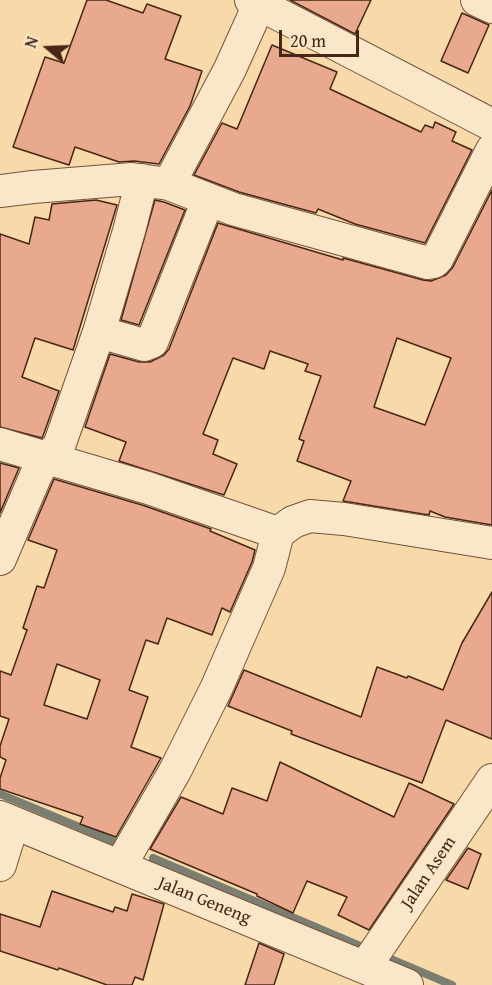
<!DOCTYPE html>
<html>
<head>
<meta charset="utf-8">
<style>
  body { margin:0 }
  #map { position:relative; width:492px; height:985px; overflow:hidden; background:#f7d9aa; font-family:"Gentium Book Plus",serif }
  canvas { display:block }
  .north { position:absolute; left:18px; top:18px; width:60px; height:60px; -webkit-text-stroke:4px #fae6c8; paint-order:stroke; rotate:289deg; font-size:16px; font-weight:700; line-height:24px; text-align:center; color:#482615 }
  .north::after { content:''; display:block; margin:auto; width:21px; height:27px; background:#482615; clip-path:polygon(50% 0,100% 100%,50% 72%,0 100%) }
  .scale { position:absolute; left:279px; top:30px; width:80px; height:27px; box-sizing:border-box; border:3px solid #482615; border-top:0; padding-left:8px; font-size:18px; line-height:21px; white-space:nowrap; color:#482615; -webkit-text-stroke:4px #fae6c8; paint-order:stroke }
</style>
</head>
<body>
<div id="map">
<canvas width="492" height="985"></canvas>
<div class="north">N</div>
<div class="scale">20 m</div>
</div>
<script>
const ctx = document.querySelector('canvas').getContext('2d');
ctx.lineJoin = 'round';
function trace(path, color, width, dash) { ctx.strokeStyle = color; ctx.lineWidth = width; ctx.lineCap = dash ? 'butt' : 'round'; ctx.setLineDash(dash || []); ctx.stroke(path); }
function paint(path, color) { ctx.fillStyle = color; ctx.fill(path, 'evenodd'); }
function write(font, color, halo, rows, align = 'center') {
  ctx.font = font + ' "Gentium Book Plus",serif'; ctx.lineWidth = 4.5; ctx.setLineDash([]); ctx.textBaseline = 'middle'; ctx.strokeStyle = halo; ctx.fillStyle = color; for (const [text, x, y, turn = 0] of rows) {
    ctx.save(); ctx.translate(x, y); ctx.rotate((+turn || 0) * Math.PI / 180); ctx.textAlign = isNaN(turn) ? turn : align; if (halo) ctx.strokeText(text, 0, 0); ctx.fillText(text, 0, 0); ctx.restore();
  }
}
trace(new Path2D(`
  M0 794 115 842
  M153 858 452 985`), '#7c7e71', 8);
const building = new Path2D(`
  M87 0H106L143 13 147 4 181 16 165 59 202 71 190 106 159 164 134 161 119 162 75 147 69 165 13 147 45 57 64 63Z
  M290 0H371L355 34Z
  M462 13 489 25 468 73 441 61Z
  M272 45 337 72 330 89 421 132 425 125 433 128 435 122 456 132 452 141 472 150 425 243 355 224 318 209 316 213 239 192 194 175 222 123 237 129Z
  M492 190V525L445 517 430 511 429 515 343 501 351 481 297 461 304 441 299 439 321 376 305 371 308 364 270 351 264 369 233 358 203 434 218 440 213 454 237 464 224 495 119 461 126 442 85 427 110 354 139 362H150L164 355 169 349 218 223 343 260V258L423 280 431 281 446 275 453 267ZM397 338 451 358 425 425 374 407Z
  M96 200 117 205 73 350 35 338 22 377 59 391 43 436 42 438 0 427V234L29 244 35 217 49 220 52 204Z
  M155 200 164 202 185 210 139 325 121 320Z
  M0 463 19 468 0 513Z
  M54 479 142 505 211 529 210 531 255 550 252 562 230 612 222 608 212 635 167 618 158 644 146 640 129 690 148 697 131 747 161 758 116 837 80 824 83 817 0 789V778L6 760 0 757V746L9 719 0 716V671L11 675 27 630 23 628 37 586 44 588 57 550 28 540ZM57 664 100 680 87 719 44 705Z
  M492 592V739L446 720 422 783 291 734 292 731 228 706 244 670 361 717 377 667 407 678 408 676 443 690 462 643Z
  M280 762 394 817 409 783 454 804 369 930 338 915 347 897 307 881 293 913 257 896V894L150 849 181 797 223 814 232 788 267 801Z
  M468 848 481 854 468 889 446 880Z
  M52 891 113 912 115 907 127 911 132 894 164 904 143 980 135 977 132 985H107L59 968 58 970 0 951V914L40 927Z
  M259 943 284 954 274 985H245Z`);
paint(building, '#e8a98e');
trace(building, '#482615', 1.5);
const minor = new Path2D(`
  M251 0 492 125
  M477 0 492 7
  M169 184 230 69 261 0
  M0 191 33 187 132 179 169 184 233 209 428 263 434 262 437 259 492 150
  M99 332 129 231 142 180
  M0 444 148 488 278 533
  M0 559 36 475 41 465 59 446 99 332 144 345 152 342 208 200
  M0 817 407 985
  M0 865 13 823
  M120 866 175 771 216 689 269 568 278 533 293 522 310 516 344 519 492 543
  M365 967 492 780`);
trace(minor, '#74533a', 34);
trace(minor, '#fae6c8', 32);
write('18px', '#482615', '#fae6c8', [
  ["Jalan Asem",429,873,-56],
  ["Jalan Geneng",204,901,22]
]);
</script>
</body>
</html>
